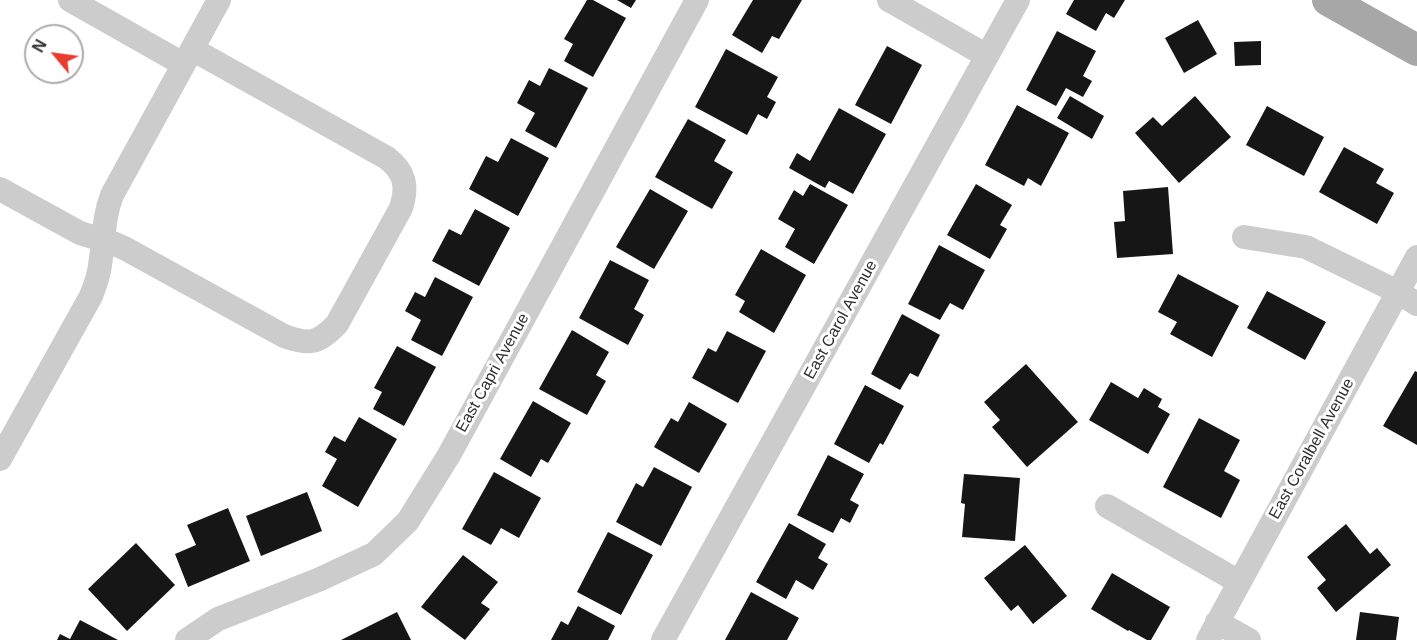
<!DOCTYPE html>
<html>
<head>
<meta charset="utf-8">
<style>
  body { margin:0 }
  #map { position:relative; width:1417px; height:640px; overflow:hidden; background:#fff; font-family:Helvetica,sans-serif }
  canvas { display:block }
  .north { position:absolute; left:24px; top:24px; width:60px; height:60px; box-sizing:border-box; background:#fff; border:2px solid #acacac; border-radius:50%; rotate:299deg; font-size:16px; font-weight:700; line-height:24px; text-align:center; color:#2f2f2f }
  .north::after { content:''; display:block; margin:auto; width:21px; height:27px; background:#e83d2e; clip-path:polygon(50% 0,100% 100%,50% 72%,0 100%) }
</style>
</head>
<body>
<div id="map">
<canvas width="1417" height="640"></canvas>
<div class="north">N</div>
</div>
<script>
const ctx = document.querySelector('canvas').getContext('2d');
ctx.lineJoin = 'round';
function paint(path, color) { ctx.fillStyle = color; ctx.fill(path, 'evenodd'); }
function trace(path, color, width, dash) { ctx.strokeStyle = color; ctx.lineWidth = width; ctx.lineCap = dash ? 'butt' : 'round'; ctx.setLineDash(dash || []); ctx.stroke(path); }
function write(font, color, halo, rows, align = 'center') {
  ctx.font = font + ' Helvetica,sans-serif'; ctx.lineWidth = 6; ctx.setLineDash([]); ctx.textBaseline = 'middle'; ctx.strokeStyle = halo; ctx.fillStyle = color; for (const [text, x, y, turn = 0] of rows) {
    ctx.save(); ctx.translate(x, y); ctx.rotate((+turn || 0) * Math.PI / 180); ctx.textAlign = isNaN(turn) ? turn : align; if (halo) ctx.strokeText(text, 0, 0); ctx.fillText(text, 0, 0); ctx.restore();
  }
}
paint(new Path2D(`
  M587 0H593L626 18 593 77 564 61 573 44 564 39Z
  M617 0H636L631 8Z
  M753 0H802L779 39 772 36 762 53 732 35Z
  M1074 0H1125L1114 18 1106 13 1096 31 1066 14Z
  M1198 20 1217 54 1184 73 1165 38Z
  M1057 31 1096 51 1083 76 1092 81 1083 97 1066 88 1056 106 1026 90Z
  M1261 41V65L1235 66 1234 42Z
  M887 46 922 65 891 124 855 105Z
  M726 49 778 77 767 97 776 102 767 119 758 114 747 135 695 107Z
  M549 68 588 88 556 148 525 131 535 113 517 103 529 80 540 86Z
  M1070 96 1104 116 1092 139 1057 118Z
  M1195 96 1231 137 1179 183 1135 133 1153 117 1162 126Z
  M1017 105 1069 133 1041 186 1028 178 1024 186 985 165Z
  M1267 106 1324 137 1304 176 1246 145Z
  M839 108 886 134 853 194 829 181 825 188 789 168 797 153 810 161Z
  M688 119 726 140 714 161 733 172 712 209 655 177Z
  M511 138 549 158 518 216 469 189 486 156 498 162Z
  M1344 147 1384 169 1376 183 1394 193 1377 224 1319 192Z
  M810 184 848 205 814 264 785 247 795 229 778 219 794 190 803 196Z
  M976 184 1012 205 1000 225 1007 229 990 259 947 235Z
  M1168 187 1173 254 1117 258 1114 222 1125 221 1123 191Z
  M650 189 688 211 654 269 616 247Z
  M475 209 510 228 479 286 432 261 449 229 461 235Z
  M939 245 985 270 963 310 950 303 940 320 908 304Z
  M761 249 806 275 774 333 739 312 745 301 735 295Z
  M610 260 649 280 634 309 644 315 628 345 579 318Z
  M1178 274 1239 306 1212 357 1170 334 1177 322 1158 312Z
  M435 277 473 297 442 356 411 340 421 320 405 311 415 292 425 297Z
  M1267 291 1326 322 1305 360 1247 328Z
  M902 314 940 335 918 377 910 373 900 390 871 374Z
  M572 330 609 352 596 375 606 381 587 415 539 389Z
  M727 331 766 351 738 403 692 378 708 348 716 352Z
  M397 346 436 367 404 426 373 409 382 392 374 388Z
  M1026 364 1078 422 1027 467 992 427 1000 420 984 402Z
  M1415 371 1417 372V445L1383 426Z
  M1111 382 1138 398 1144 388 1162 399 1158 407 1170 414 1148 454 1089 420Z
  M865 385 904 406 883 445 880 443 869 463 834 444Z
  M533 401 571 423 548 463 541 459 531 477 500 459Z
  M689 402 727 424 699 473 654 447 671 418 678 422Z
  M359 417 397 439 358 507 322 486 337 459 325 452 334 436 345 442Z
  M1199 418 1240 440 1224 471 1240 480 1221 518 1163 487Z
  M828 455 864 474 850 500 859 505 850 523 841 518 833 533 797 515Z
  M654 467 692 487 661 546 616 522 636 483 643 487Z
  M494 472 541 498 519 538 501 528 491 545 462 529Z
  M964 474 1020 478 1015 541 962 537 965 504 961 503Z
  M307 492 322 531 261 556 246 516Z
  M228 508 250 561 188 587 175 554 196 545 187 525Z
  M789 523 826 544 818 558 828 564 813 590 796 580 786 599 756 582Z
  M1346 524 1370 554 1377 548 1391 565 1336 612 1317 588 1326 580 1307 557Z
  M608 532 653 555 621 615 577 592Z
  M136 543 175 585 127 631 88 589Z
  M1025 545 1067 596 1033 624 1018 605 1011 611 984 578Z
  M463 555 498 582 481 603 490 609 465 640 421 607Z
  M1112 573 1170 607 1151 640H1147L1129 630 1128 631 1091 609Z
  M751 592 799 618 787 640H725Z
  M578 606 615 626 608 640H551L561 621 568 625Z
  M397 612 411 640H341Z
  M1360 612 1399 617 1396 640H1356Z
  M80 620 118 640H57L60 634 70 639Z`), '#161616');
trace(new Path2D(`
  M70 0 183 64
  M889 0 987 56
  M0 189 80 233 115 244 126 249 284 336C309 345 318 344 337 324L401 208C408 186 405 172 387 158L192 49
  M1244 237 1306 247 1398 292 1417 304
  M0 459 91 296C95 286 99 276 100 265 104 241 103 218 112 195L219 0
  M1107 506 1239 582
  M1217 622 1249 640
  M187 640 218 619 318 580 374 554 408 521 449 455 697 0
  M663 640 1018 0
  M1208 640 1417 257`), '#ccc', 24);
trace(new Path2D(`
  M1328 0 1417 50`), '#a7a7a7', 32);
write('16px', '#2f2f2f', '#fff', [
  ["East Carol Avenue",841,320,-61],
  ["East Capri Avenue",493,373,-61],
  ["East Coralbell Avenue",1312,449,-61]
]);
</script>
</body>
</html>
